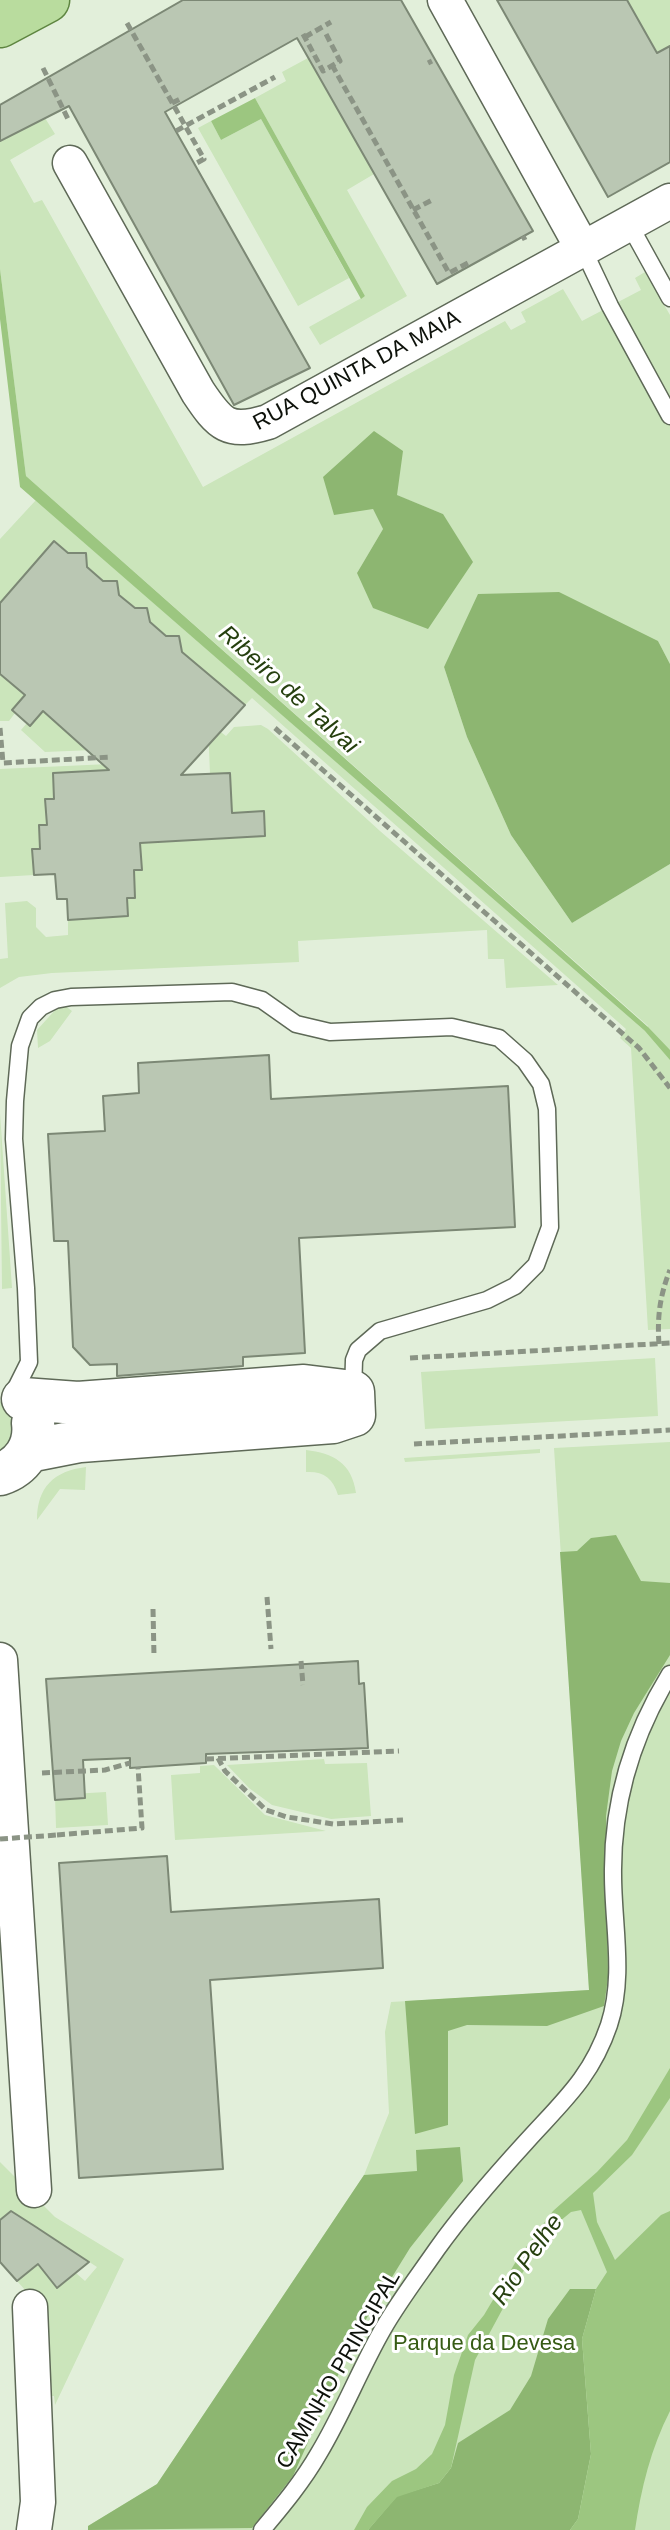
<!DOCTYPE html>
<html>
<head>
<meta charset="utf-8">
<style>
  body { margin:0 }
  canvas { display:block; background:#e2efda }
</style>
</head>
<body>
<canvas width="670" height="2530"></canvas>
<script>
const ctx = document.querySelector('canvas').getContext('2d');
ctx.lineJoin = 'round';
function paint(path, color) { ctx.fillStyle = color; ctx.fill(path, 'evenodd'); }
function trace(path, color, width, dash) { ctx.strokeStyle = color; ctx.lineWidth = width; ctx.lineCap = dash ? 'butt' : 'round'; ctx.setLineDash(dash || []); ctx.stroke(path); }
function write(font, color, halo, rows, align = 'center') {
  ctx.font = font + ' Arial,sans-serif'; ctx.lineWidth = 6; ctx.setLineDash([]); ctx.textBaseline = 'middle'; ctx.strokeStyle = halo; ctx.fillStyle = color; for (const [text, x, y, turn = 0] of rows) {
    ctx.save(); ctx.translate(x, y); ctx.rotate((+turn || 0) * Math.PI / 180); ctx.textAlign = isNaN(turn) ? turn : align; if (halo) ctx.strokeText(text, 0, 0); ctx.fillText(text, 0, 0); ctx.restore();
  }
}
paint(new Path2D(`
  M627 0H670V46L657 53Z
  M308 58 374 174 347 190 407 296 320 345 309 327 365 296 255 98 286 81 282 72Z
  M45 118 55 134 10 160 34 203 42 200 46 207 203 487 505 321 511 330 526 322 521 312 563 289 582 321 641 290 635 278 645 272 670 315V664L658 641 457 643 444 667 467 737 511 835 572 923 670 864V1329L648 1330 631 1048 620 1038 626 1029 252 698 245 705 180 650 179 636H166L150 622 147 608H135L119 595 117 581H103L87 567 86 553 70 554 54 541 0 603V539L36 500 645 1031 648 1026 26 476 0 269V141ZM396 495 443 514 357 573 383 529 373 509Z
  M261 119 349 278 298 306 198 128 211 121 221 140Z
  M0 674 25 695 12 710 15 713 9 721H0Z
  M43 711 74 739 117 749 45 752 21 730 27 723 30 725Z
  M200 716 226 736 234 727 261 725 268 729 380 831 558 985 506 988 504 959H488L487 930 298 941 299 962 52 973 19 977 0 988V959L8 958 5 903 27 901 36 908V927L46 937 68 935V920L128 916 127 898 134 870 141 869 140 843 265 836 263 811 232 813 230 773 210 774 208 725Z
  M109 764 110 770 53 773 54 799H45L47 825H39L40 849 32 850 34 875 0 877V769Z
  M64 1005 72 1011 50 1041 38 1048 37 1030 57 1008Z
  M0 1113 12 1288 2 1289Z
  M655 1358 658 1416 425 1429 421 1372Z
  M0 1401 12 1410 18 1435 0 1456Z
  M670 1442V2530H88V2526L157 2484 364 2175 389 2113 385 2032 391 2002 589 1990 554 1448Z
  M540 1449V1453L405 1462 404 1458Z
  M306 1450C333 1453 352 1463 356 1493L338 1495C333 1478 323 1471 306 1472Z
  M86 1467 85 1490 60 1489 37 1520C37 1487 54 1471 86 1467Z
  M324 1759 325 1764 367 1763 371 1816 331 1819 272 1805 249 1788 227 1765Z
  M214 1765 265 1815 326 1831 175 1840 171 1775 200 1773V1766Z
  M106 1792 108 1825 56 1828 55 1795Z
  M0 2162 55 2217 124 2259 55 2405 54 2396H46L34 2300 17 2281 38 2264 58 2288 76 2273 85 2281 97 2267 11 2211 0 2220Z`), '#cbe5bb');
paint(new Path2D(`
  M374 431 403 451 397 495 443 514 473 562 428 629 373 608 357 573 383 529 373 509 334 515 323 477Z
  M559 592 658 641 670 664V864L572 923 511 835 467 737 444 667 478 594Z
  M616 1535 641 1581 670 1583V1655L634 1713 621 1741 612 1771 606 1816 608 1978 604 2006 547 2026 467 2025 448 2031V2125L415 2134 405 2001 589 1990 560 1552 577 1551 591 1538Z
  M460 2147 463 2181 410 2248 355 2337 293 2476 252 2528 88 2530V2526L157 2484 364 2175 417 2171 416 2150Z
  M570 2289H596L582 2339 591 2454 578 2519 570 2530H368L397 2496 439 2483 451 2468 458 2443 510 2410 531 2376 548 2319Z`), '#8db671');
paint(new Path2D(`
  M255 98 365 296 361 299 261 119 221 140 211 121Z
  M0 269 26 476 648 1027 670 1050V1060L645 1031 20 487 0 319Z
  M670 2068V2098L632 2155 593 2193 597 2222 615 2260 661 2215 670 2211V2411C651 2448 641 2489 635 2530H570L578 2519 591 2454 582 2339 596 2289 607 2272 581 2210 571 2212 554 2226 521 2275 475 2360 451 2468 439 2483 397 2497 368 2530H354L367 2507 392 2481 416 2469 432 2454 445 2425 454 2375 468 2335 484 2315 518 2258 553 2211 597 2172 627 2140Z`), '#9cc680');
const building = new Path2D(`
  M183 0H401L533 231 437 284 297 38 165 112 310 368 234 405 69 106 0 141V105Z
  M497 0H627L657 53 670 46V162L608 197Z
  M54 541 68 553H86L87 567 103 581H117L119 595 135 608H147L150 622 166 636H179L182 652 245 705 181 775 230 773 232 813 264 811 265 836 140 843 142 870H134L135 898H127L128 916 68 920 67 899H57L55 874 34 875 32 849H40L39 825H47L45 799H54L53 773 109 770 43 711 30 726 12 710 25 695 0 674V603Z
  M269 1055 271 1099 508 1086 515 1227 299 1238 305 1353 243 1357V1366L117 1376V1364L90 1365 73 1347 68 1241H54L48 1134 105 1131 103 1096 139 1093 138 1063Z
  M358 1661 359 1684 364 1683 368 1748 206 1754V1763L130 1768V1758L83 1760 85 1798 55 1800 46 1679Z
  M167 1856 171 1912 379 1899 383 1968 210 1980 223 2169 79 2178 59 1863Z
  M11 2211 36 2227 89 2262 57 2288 38 2264 17 2281 0 2262V2220Z`);
paint(building, '#bac7b3');
trace(building, '#7c8875', 2);
const service = new Path2D(`
  M629 224 670 298
  M583 249 610 306 670 416
  M14 1392 29 1362 26 1288 14 1139 15 1101 20 1046 30 1018 41 1007 55 1000 71 997 232 992 262 1000 296 1024 330 1032 452 1027 499 1038 525 1061 541 1084 547 1109 550 1227 536 1265 515 1286 487 1300 380 1331 358 1350 354 1360 353 1392
  M262 2530C283 2505 303 2481 319 2453 343 2413 360 2369 383 2329 399 2301 419 2275 437 2249 464 2211 495 2176 526 2142 562 2102 591 2078 609 2025 625 1976 613 1925 613 1875 612 1801 632 1736 670 1674`);
const minor = new Path2D(`
  M445 0 583 249
  M70 163 198 392C220 425 228 434 268 422L670 201
  M0 1660 34 2190
  M30 2307 38 2502 34 2530`);
const tertiary = new Path2D(`
  M23 1399 78 1403 304 1386 353 1392 354 1415 333 1422 80 1441 29 1451
  M0 1474C22 1467 36 1447 33 1423`);
const primary = new Path2D(`
  M0 25 47 0`);
trace(service, '#5e6957', 19);
trace(minor, '#5e6957', 37);
trace(tertiary, '#5e6957', 45);
trace(primary, '#5e8540', 47);
trace(new Path2D(`
  M127 23 204 159 195 164
  M303 34 323 71 340 61 326 34
  M305 37 331 22
  M428 63 432 61
  M332 65 449 273 468 263
  M43 68 69 121
  M172 103 182 98
  M176 131 275 77
  M413 210 432 200
  M523 236 525 240
  M0 728 3 763 111 757
  M275 728 623 1034 639 1048 670 1088
  M659 1344C657 1317 660 1295 670 1270
  M410 1358 670 1343
  M414 1444 670 1430
  M267 1597 271 1649
  M153 1609 154 1656
  M301 1661 303 1685
  M218 1758 225 1771 266 1810 287 1817 333 1824 403 1820
  M206 1759 399 1751
  M42 1773 105 1770 130 1763
  M57 1835 142 1828 138 1767`), '#8b9485', 5, [8, 4]);
trace(service, '#fff', 16);
trace(minor, '#fff', 34);
trace(tertiary, '#fff', 42);
trace(primary, '#b9dc9e', 44);
trace(new Path2D(`
  M0 1839 57 1835`), '#8b9485', 5, [8, 4]);
write('22px', '#0d110a', '#fff', [
  ["RUA QUINTA DA MAIA",357,371,-28],
  ["CAMINHO PRINCIPAL",339,2370,-60]
]);
write('22px', '#365b14', '#fff', [
  ["Parque da Devesa",484,2344]
]);
write('italic 24px', '#26400f', '#fff', [
  ["Ribeiro de Talvai",288,690,42],
  ["Rio Pelhe",528,2260,-55]
]);
</script>
</body>
</html>
